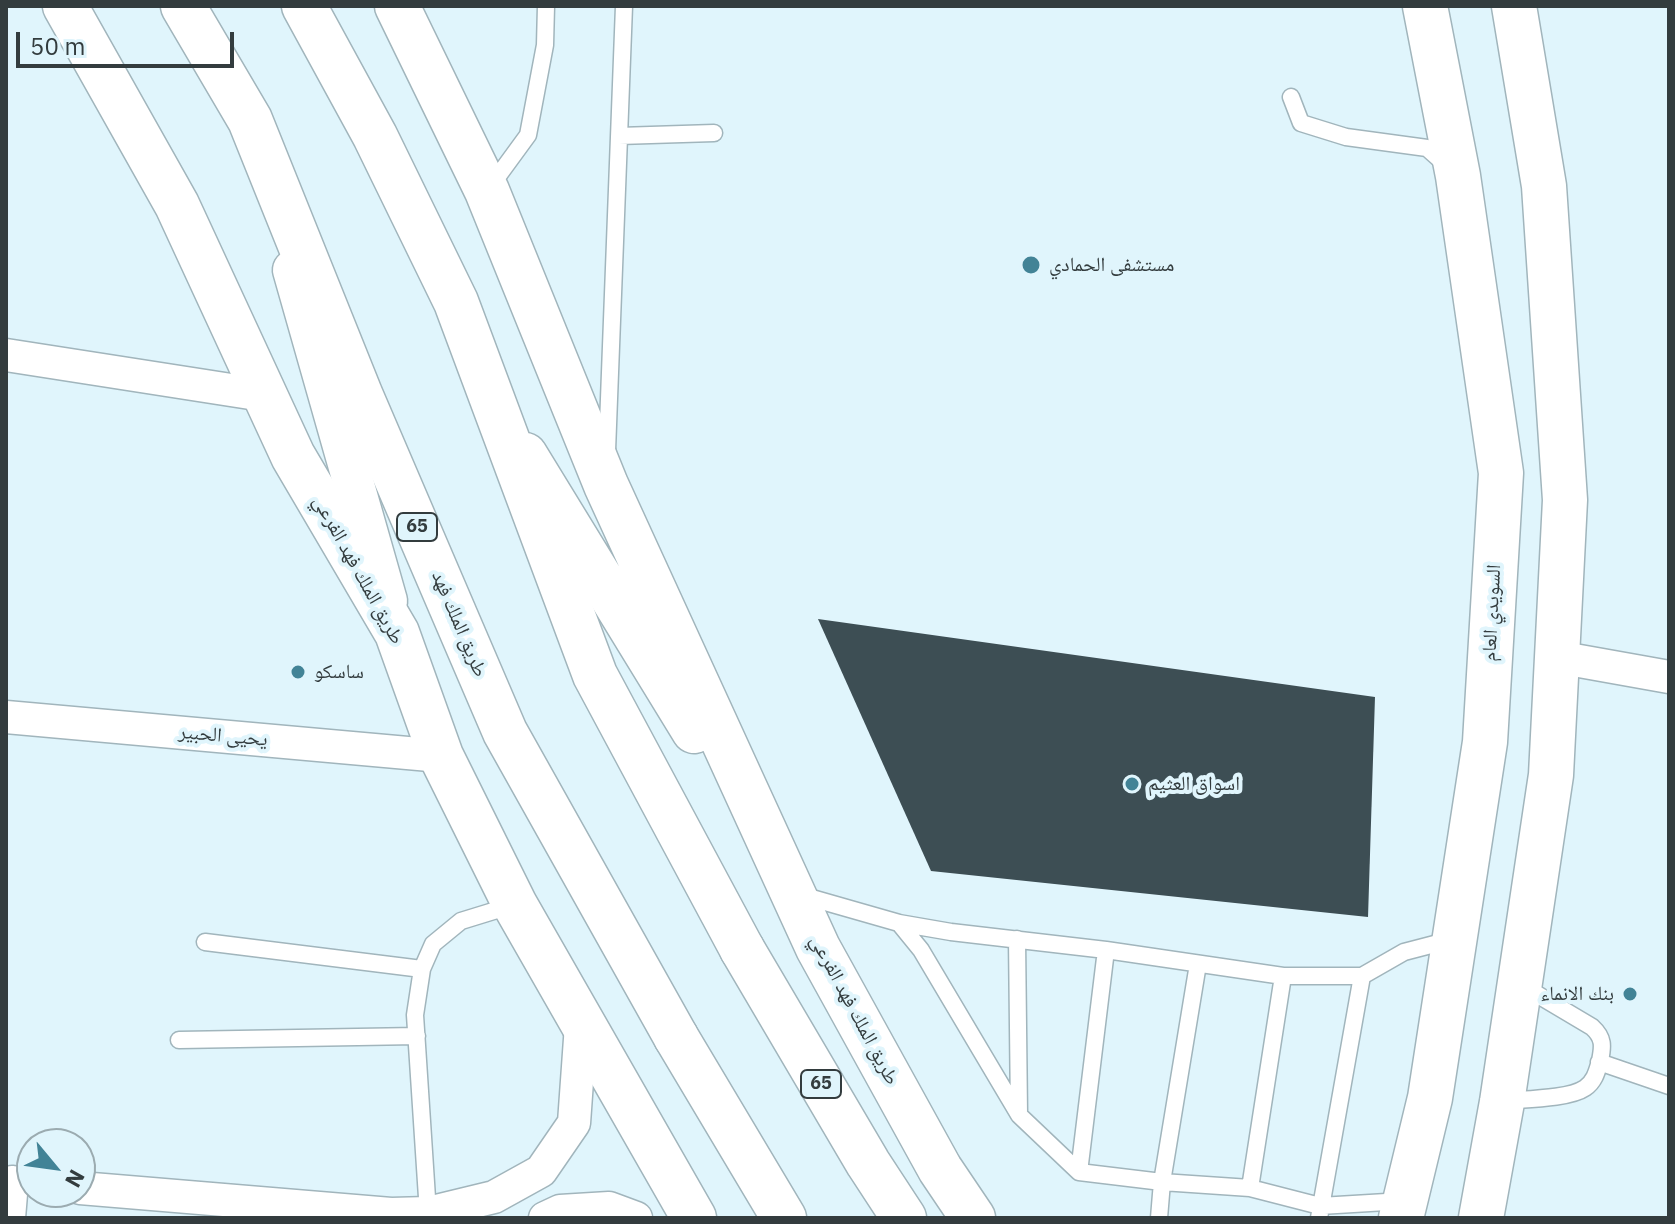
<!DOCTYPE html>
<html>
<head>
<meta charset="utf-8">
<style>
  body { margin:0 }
  #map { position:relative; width:1675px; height:1224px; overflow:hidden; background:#e0f5fc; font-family:"IBM Plex Sans",sans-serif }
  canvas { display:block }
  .frame { position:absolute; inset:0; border:8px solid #333c3e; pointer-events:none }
  .north { position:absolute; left:16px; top:1128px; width:80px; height:80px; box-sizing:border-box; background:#e0f5fc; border:2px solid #9babb0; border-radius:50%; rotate:119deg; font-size:22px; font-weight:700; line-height:32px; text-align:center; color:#333c3e }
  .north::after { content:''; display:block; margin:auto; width:28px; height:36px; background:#428396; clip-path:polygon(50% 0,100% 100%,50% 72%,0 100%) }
  .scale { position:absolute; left:16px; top:32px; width:218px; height:36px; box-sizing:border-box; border:4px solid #333c3e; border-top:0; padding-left:10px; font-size:24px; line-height:28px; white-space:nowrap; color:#333c3e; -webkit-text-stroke:6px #e0f5fc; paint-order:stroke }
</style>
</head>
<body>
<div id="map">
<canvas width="1675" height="1224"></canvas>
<div class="frame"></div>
<div class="north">N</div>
<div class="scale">50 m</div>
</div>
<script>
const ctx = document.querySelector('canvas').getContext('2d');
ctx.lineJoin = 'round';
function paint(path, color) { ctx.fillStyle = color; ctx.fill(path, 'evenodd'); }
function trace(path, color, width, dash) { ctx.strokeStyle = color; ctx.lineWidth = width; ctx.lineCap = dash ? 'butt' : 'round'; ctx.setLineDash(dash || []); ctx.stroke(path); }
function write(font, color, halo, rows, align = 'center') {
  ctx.font = font + ' "IBM Plex Sans","Noto Naskh Arabic",sans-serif'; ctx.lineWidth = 8; ctx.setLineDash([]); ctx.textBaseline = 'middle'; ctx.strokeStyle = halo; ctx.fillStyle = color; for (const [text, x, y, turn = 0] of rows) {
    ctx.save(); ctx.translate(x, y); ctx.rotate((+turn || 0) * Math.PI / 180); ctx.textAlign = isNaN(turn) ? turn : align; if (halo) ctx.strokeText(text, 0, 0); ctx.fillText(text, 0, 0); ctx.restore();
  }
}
paint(new Path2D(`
  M818 619 1375 697 1368 917 931 871Z`), '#3d4e54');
const service = new Path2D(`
  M1291 97 1301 123 1346 137 1427 148 1445 164
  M619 136 714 133
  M490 187 528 135 545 45 546 6
  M607 451 624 6
  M801 895 899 923 951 932 1106 950 1283 976H1362L1404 952 1450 940
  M899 923 921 950 1019 1115 1079 1172 1162 1182 1250 1188 1320 1206 1403 1201
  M1017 939 1019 1114
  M205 942 422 969
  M179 1040 417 1036
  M1599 1062 1669 1086
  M1504 1101C1524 1099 1569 1099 1585 1088 1595 1081 1597 1071 1600 1061 1603 1046 1604 1038 1592 1027L1523 986
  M1079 1172 1106 950
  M1250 1188 1283 976
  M428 1213 415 1015 422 969 433 944 461 921 513 905
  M1159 1218 1162 1182 1198 964
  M1319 1218 1362 976`);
const minor = new Path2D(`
  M6 355 263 395
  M1557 657 1669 677
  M6 717 441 756
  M80 1188 391 1214 428 1213 494 1197 541 1171 574 1123 581 1025
  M9 1218 12 1182
  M545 1218 560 1211 609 1208 636 1218`);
const tertiary = new Path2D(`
  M293 270 387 601`);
const primary = new Path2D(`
  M65 6 177 205 293 456 397 633 441 756 515 905 694 1218
  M397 6 487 191 606 485 818 948 940 1169 973 1218
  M525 455 694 731
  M1401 1218 1430 1098 1485 742 1501 473 1458 176 1425 6
  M1481 1218 1502 1102 1551 775 1565 500 1544 186 1514 6`);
const trunk = new Path2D(`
  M183 6 250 120 360 394 505 732 676 1037
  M304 6 375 136 456 302 595 675 742 949`);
const motorway = new Path2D(`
  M742 949 868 1163 904 1218
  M676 1037 784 1218`);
trace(service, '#a1b5bc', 19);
trace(minor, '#a1b5bc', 35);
trace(tertiary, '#a1b5bc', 43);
trace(primary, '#a1b5bc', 47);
trace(trunk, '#a1b5bc', 47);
trace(motorway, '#a1b5bc', 47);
trace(service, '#fff', 16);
trace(minor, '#fff', 32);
trace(tertiary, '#fff', 40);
trace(primary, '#fff', 44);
trace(trunk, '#fff', 44);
trace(motorway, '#fff', 44);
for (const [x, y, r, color] of [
  [1031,265,10,"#428396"],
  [298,672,8,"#428396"],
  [1132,784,8,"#428396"],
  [1630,994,8,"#428396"]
]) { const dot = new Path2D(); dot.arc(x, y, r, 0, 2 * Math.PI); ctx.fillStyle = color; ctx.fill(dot); trace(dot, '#e0f5fc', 3); }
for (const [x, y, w] of [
  [417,527,40],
  [821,1084,40]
]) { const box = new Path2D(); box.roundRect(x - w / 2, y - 14, w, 28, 6); ctx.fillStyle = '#e0f5fc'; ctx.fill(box); trace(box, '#333c3e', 2); }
write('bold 18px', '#333c3e', null, [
  ["65",417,527],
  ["65",821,1084]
]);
write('20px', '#333c3e', '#e0f5fc', [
  ["مستشفى الحمادي",1049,265],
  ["ساسكو",314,672],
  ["اسواق العثيم",1148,784],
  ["بنك الانماء",1614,994,"right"]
], 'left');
write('20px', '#333c3e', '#e0f5fc', [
  ["طريق الملك فهد الفرعي",358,570,61],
  ["السويدي العام",1492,613,-87],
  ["طريق الملك فهد",459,624,67],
  ["يحيى الحبير",223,736,5],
  ["طريق الملك فهد الفرعي",854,1010,62]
]);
</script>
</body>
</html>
